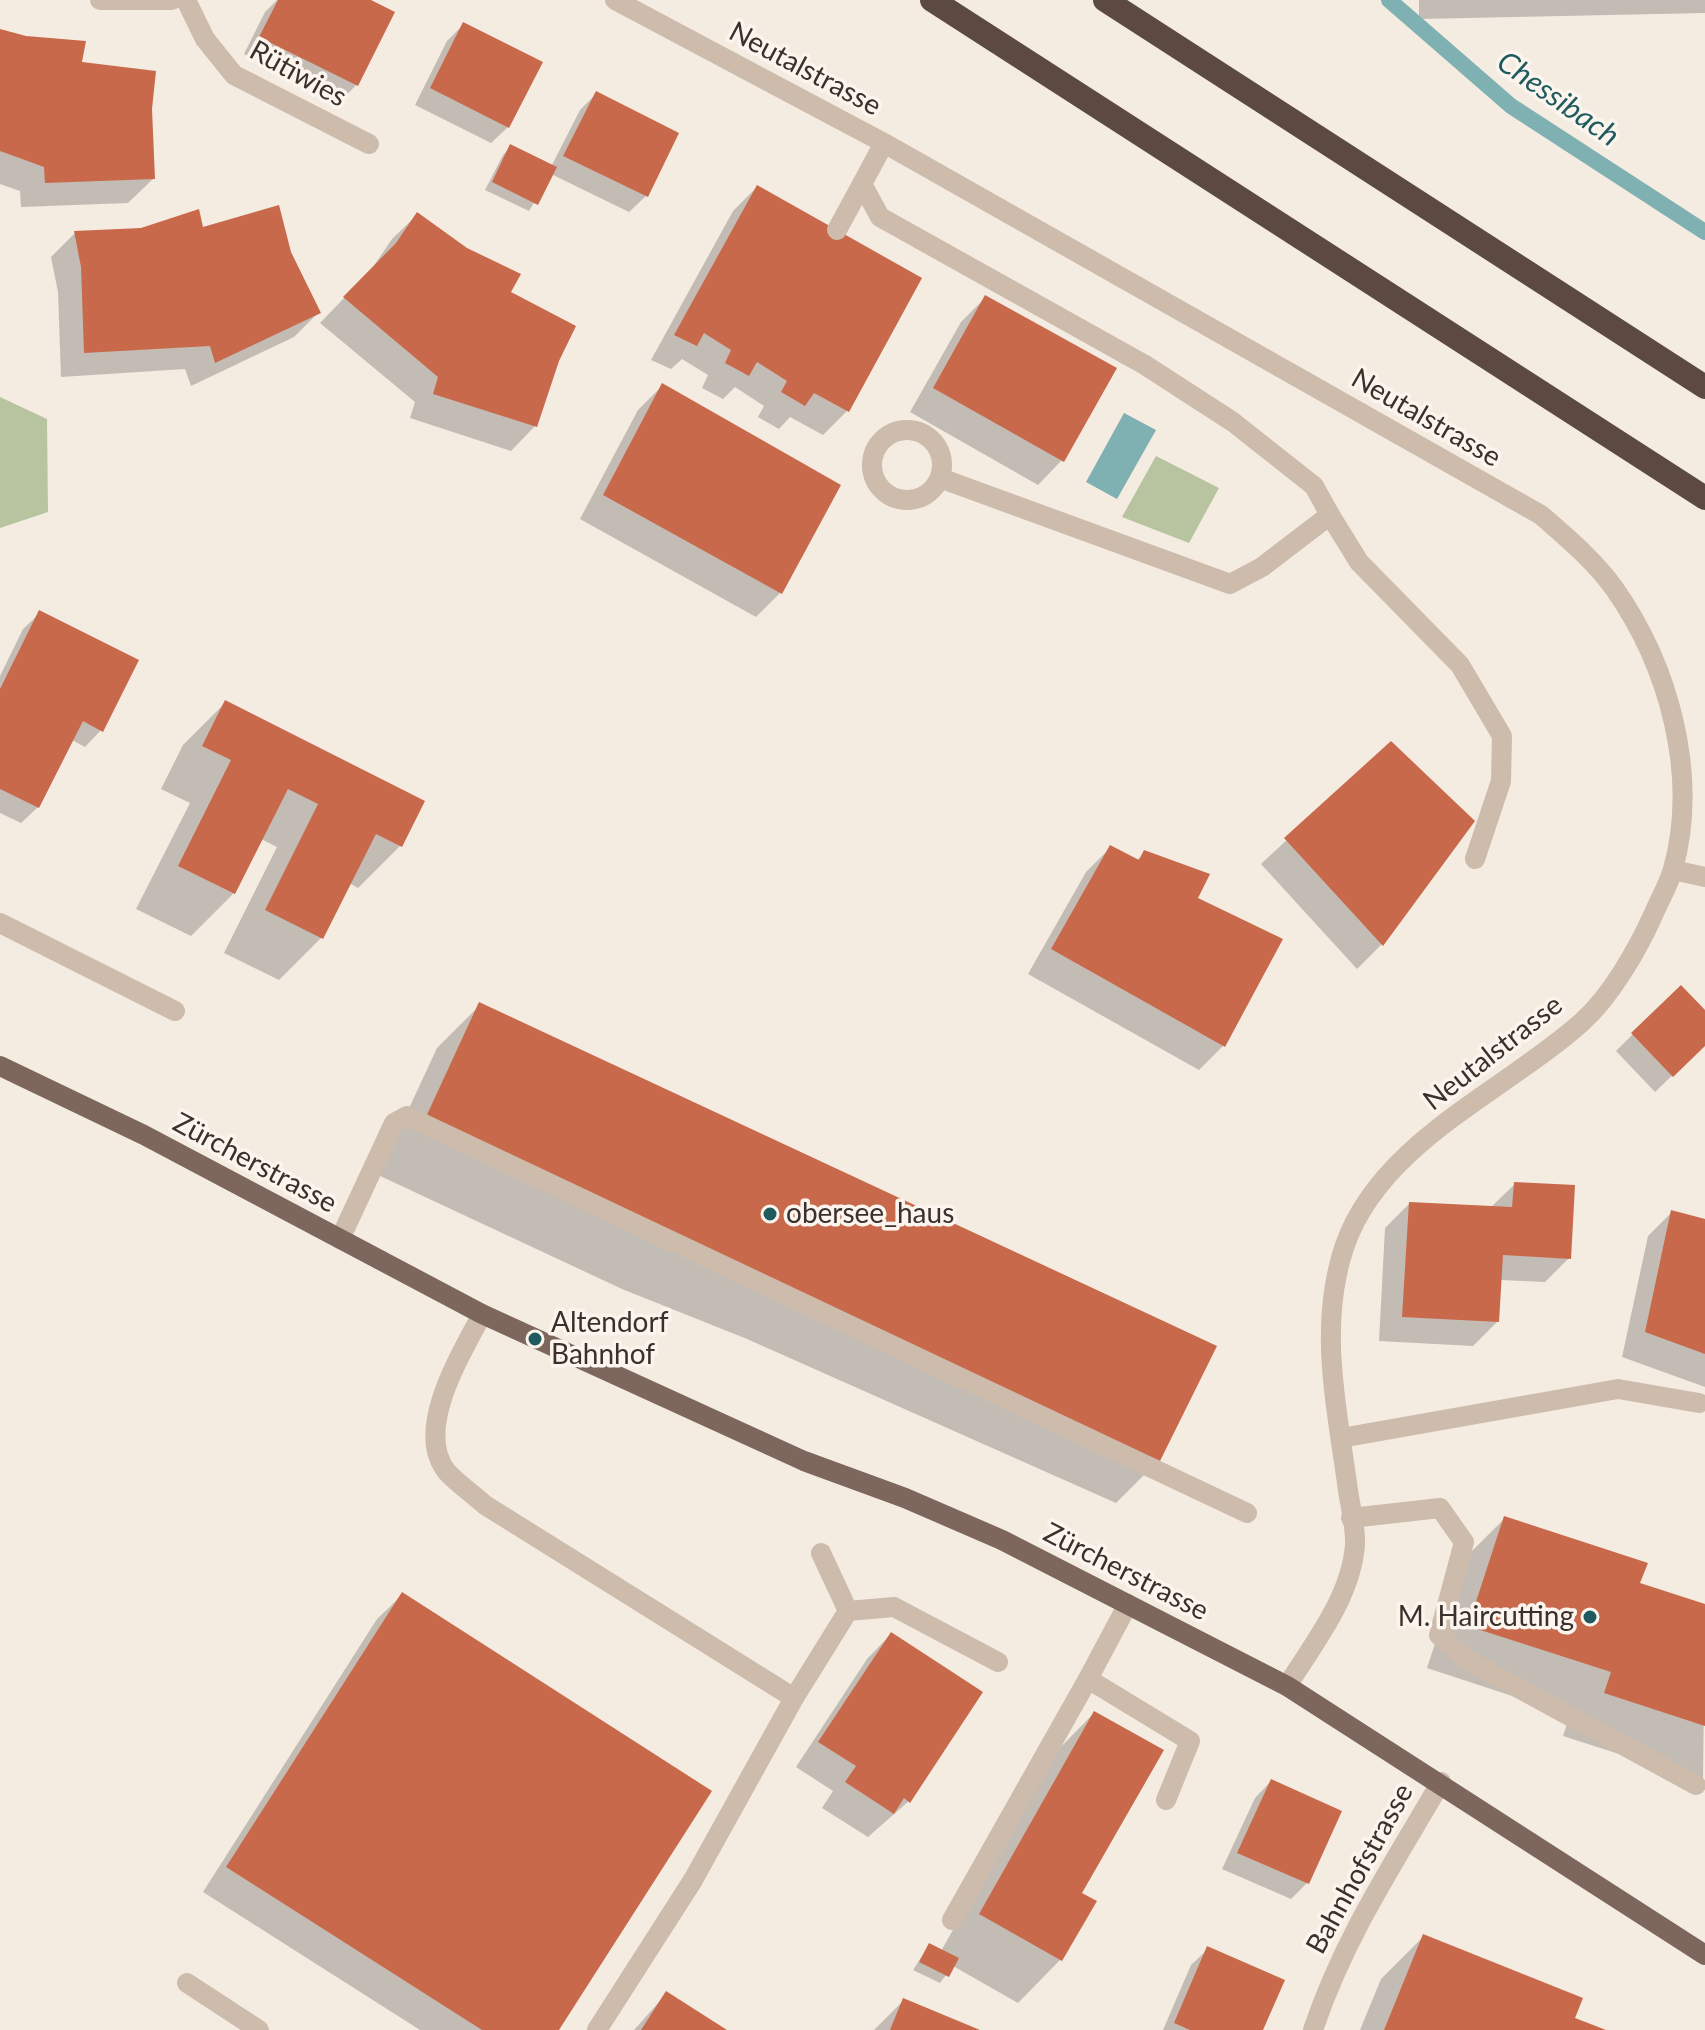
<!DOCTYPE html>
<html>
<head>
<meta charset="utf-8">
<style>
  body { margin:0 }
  canvas { display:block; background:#f4ebe1 }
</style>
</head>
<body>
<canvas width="1705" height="2030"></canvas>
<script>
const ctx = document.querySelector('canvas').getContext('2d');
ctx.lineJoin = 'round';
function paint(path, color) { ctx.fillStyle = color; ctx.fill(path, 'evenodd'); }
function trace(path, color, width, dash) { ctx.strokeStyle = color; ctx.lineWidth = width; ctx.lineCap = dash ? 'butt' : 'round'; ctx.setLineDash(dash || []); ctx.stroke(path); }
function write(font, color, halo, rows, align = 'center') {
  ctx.font = font + ' Lato,sans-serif'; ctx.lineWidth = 7; ctx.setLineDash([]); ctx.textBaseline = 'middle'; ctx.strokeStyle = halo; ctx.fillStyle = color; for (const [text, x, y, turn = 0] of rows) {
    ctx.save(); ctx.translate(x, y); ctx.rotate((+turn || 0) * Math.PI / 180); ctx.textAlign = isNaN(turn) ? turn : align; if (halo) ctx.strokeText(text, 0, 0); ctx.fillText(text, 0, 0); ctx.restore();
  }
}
paint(new Path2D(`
  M0 397 47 419 48 512 0 528Z
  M1156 456 1219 488 1189 543 1122 517Z`), '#b8c4a0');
paint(new Path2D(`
  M1124 413 1156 430 1117 499 1086 482Z`), '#7fb0b2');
paint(new Path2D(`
  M277 0H366L356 85 340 102 244 54 265 12Z
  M1419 0H1705V13L1419 19Z
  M464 24 508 127 491 143 415 105 447 41Z
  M0 31 80 64 150 109 153 179 128 203 21 207 20 191 0 184Z
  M596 94 646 196 629 212 551 174 529 211 485 190 503 155 511 147 551 167 580 110Z
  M757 187 848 410 823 435 790 417 779 429 758 417 764 406 735 387 723 399 702 388 708 375 682 359 671 369 651 360 733 211Z
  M417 215 466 250 508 293 557 361 535 426 511 451 410 418 415 402 320 323 371 270 392 239Z
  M202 230 289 253 318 313 294 337 191 386 185 369 61 377 58 292 51 257 75 233Z
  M986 297 1062 460 1038 485 910 412 961 322Z
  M663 385 780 593 756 617 580 519 638 410Z
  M40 613 101 730 85 747 72 740 38 807 21 823 0 813V676L23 629Z
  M226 702 401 845 358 888 349 883 321 938 279 980 224 953 277 847 261 839 234 893 191 936 136 909 190 803 161 789 183 745Z
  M1391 743 1472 821 1381 945 1357 969 1261 864Z
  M1110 848 1136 861 1145 852 1195 898 1281 940 1223 1046 1199 1070 1028 974 1086 872Z
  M480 1005 1159 1460 1116 1503 747 1339 622 1289 378 1175 437 1048Z
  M1705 1013V1044L1655 1092 1616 1051 1633 1034Z
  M1515 1184 1569 1258 1545 1282 1500 1280 1497 1322 1473 1346 1379 1341 1385 1228 1409 1204 1490 1208Z
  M1672 1212 1705 1221V1387L1622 1357 1648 1236Z
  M1505 1518 1638 1584 1705 1606 1703 1781 1563 1736 1570 1715 1427 1668 1462 1561Z
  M402 1595 557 2030H420L203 1892 377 1619Z
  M891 1634 909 1801 868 1837 822 1808 833 1791 796 1767 867 1659Z
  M1094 1713 1079 1894 1060 1960 1018 2003 953 1966 940 1983 913 1970 929 1945 941 1951 1052 1756Z
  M1271 1781 1307 1883 1291 1899 1222 1869 1255 1798Z
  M1423 1937 1573 2019 1601 2030H1360L1381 1979Z
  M1208 1949 1261 2030H1163L1191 1965Z
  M666 1994 723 2030H634Z
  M903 2001 975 2030H874Z`), '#0003');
trace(new Path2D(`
  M1389 0 1511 106 1705 232`), '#7fb0b2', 16);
paint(new Path2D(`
  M278 0H371L395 12 358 86 259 37Z
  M463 22 543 62 509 128 430 88Z
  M0 29 26 36 86 41 82 62 156 71 152 109 155 179 45 183 44 167 0 151Z
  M596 91 679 133 648 197 563 156Z
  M510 144 557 167 538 205 492 182Z
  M757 185 922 278 849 412 814 393 805 406 781 392 787 381 757 362 749 376 725 363 731 350 704 333 697 346 674 335Z
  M279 205 291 252 321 313 215 363 210 346 84 353 81 267 74 231 141 228 199 209 203 227Z
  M417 212 467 248 521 274 511 292 576 326 559 361 537 427 433 394 438 377 343 297 396 243Z
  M985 295 1117 368 1064 462 933 388Z
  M662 383 841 485 782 594 603 495Z
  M39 610 139 660 103 732 83 721 39 808 0 789V689Z
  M225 700 425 801 402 847 376 834 323 939 265 910 318 804 288 789 235 894 178 866 231 760 202 746Z
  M1391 741 1475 821 1383 946 1284 838Z
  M1110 845 1139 860 1144 850 1210 874 1198 898 1283 939 1225 1047 1051 949Z
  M1681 985 1705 1010V1046L1673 1077 1631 1033Z
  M479 1002 1217 1346 1160 1461 419 1132Z
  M1514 1182 1575 1185 1571 1259 1503 1255 1499 1322 1402 1317 1409 1202 1512 1207Z
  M1671 1210 1705 1219V1354L1645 1332Z
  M1504 1516 1648 1563 1640 1583 1705 1604V1726L1604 1693 1611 1672 1468 1626Z
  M402 1592 712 1791 559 2030H482L226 1867Z
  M891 1632 983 1692 910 1803 904 1798 894 1814 845 1782 856 1766 818 1742Z
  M1094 1711 1164 1750 1082 1893 1097 1901 1062 1961 979 1914Z
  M1271 1779 1342 1811 1309 1884 1237 1853Z
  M1423 1934 1583 1998 1575 2018 1606 2030H1384Z
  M929 1943 959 1958 949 1977 919 1962Z
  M1207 1946 1285 1980 1263 2030H1190L1174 2023Z
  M666 1991 727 2030H641Z
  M903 1998 980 2030H890Z`), '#c8694b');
trace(new Path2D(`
  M186 0 205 39 234 75 369 144
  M837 230 862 184
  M872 465a35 35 0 1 1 70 0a35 35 0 1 1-70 0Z
  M1330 515 1359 562 1460 665 1502 736 1501 781 1475 859
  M1673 870 1705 877
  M0 923 175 1011
  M340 1239 394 1123 407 1116 1247 1513
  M1341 1438 1618 1389 1699 1403
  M1351 1518 1440 1508 1464 1542 1439 1635 1467 1660 1696 1785
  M821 1553 848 1611
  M1128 1604 1088 1679 1190 1741 1166 1800
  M794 1698 848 1611 894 1607 998 1662
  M952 1920 1088 1679`), '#cdbbac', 20);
trace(new Path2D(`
  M100 0H172
  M615 0 884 143 1541 515C1566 537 1594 560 1614 588 1669 666 1699 775 1673 869 1669 884 1660 899 1654 913 1638 949 1611 996 1582 1022 1505 1091 1381 1142 1345 1245 1318 1324 1336 1403 1347 1483 1349 1502 1356 1525 1355 1545 1351 1597 1314 1643 1287 1686
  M884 143 862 184 880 217 1145 365 1233 422 1314 486 1330 515 1262 567 1230 584 940 478
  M482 1314C462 1353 413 1430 447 1472 458 1484 473 1494 485 1505L794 1698 693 1880 597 2030
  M187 1983 259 2030
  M1313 2030C1344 1938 1392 1866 1441 1782`), '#cdbbac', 20);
trace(new Path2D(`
  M0 1066 144 1135 482 1314 804 1461 905 1498 1002 1540 1287 1686 1705 1955`), '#7d675c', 20);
trace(new Path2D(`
  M932 0 1705 498
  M1105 0 1705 387`), '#5c4a42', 24);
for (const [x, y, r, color] of [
  [770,1214,8,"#1f5a5e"],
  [535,1339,8,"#1f5a5e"],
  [1590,1617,8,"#1f5a5e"]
]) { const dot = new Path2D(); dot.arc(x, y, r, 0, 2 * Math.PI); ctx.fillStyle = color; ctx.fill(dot); trace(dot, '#fbf5ee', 3); }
write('28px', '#3b302b', '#fbf5ee', [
  ["Neutalstrasse",805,69,28],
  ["Rütiwies",298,74,29],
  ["Neutalstrasse",1426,418,30],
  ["Neutalstrasse",1493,1053,-38],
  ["Zürcherstrasse",255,1163,28],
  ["Zürcherstrasse",1126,1572,27],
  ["Bahnhofstrasse",1360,1869,-61]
]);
write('28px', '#3b302b', '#fbf5ee', [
  ["obersee_haus",786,1214],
  ["Altendorf",551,1323],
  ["Bahnhof",551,1355],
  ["M. Haircutting",1574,1617,"right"]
], 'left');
write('italic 30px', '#1f5a5e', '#fbf5ee', [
  ["Chessibach",1558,99,35]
]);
</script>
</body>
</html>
